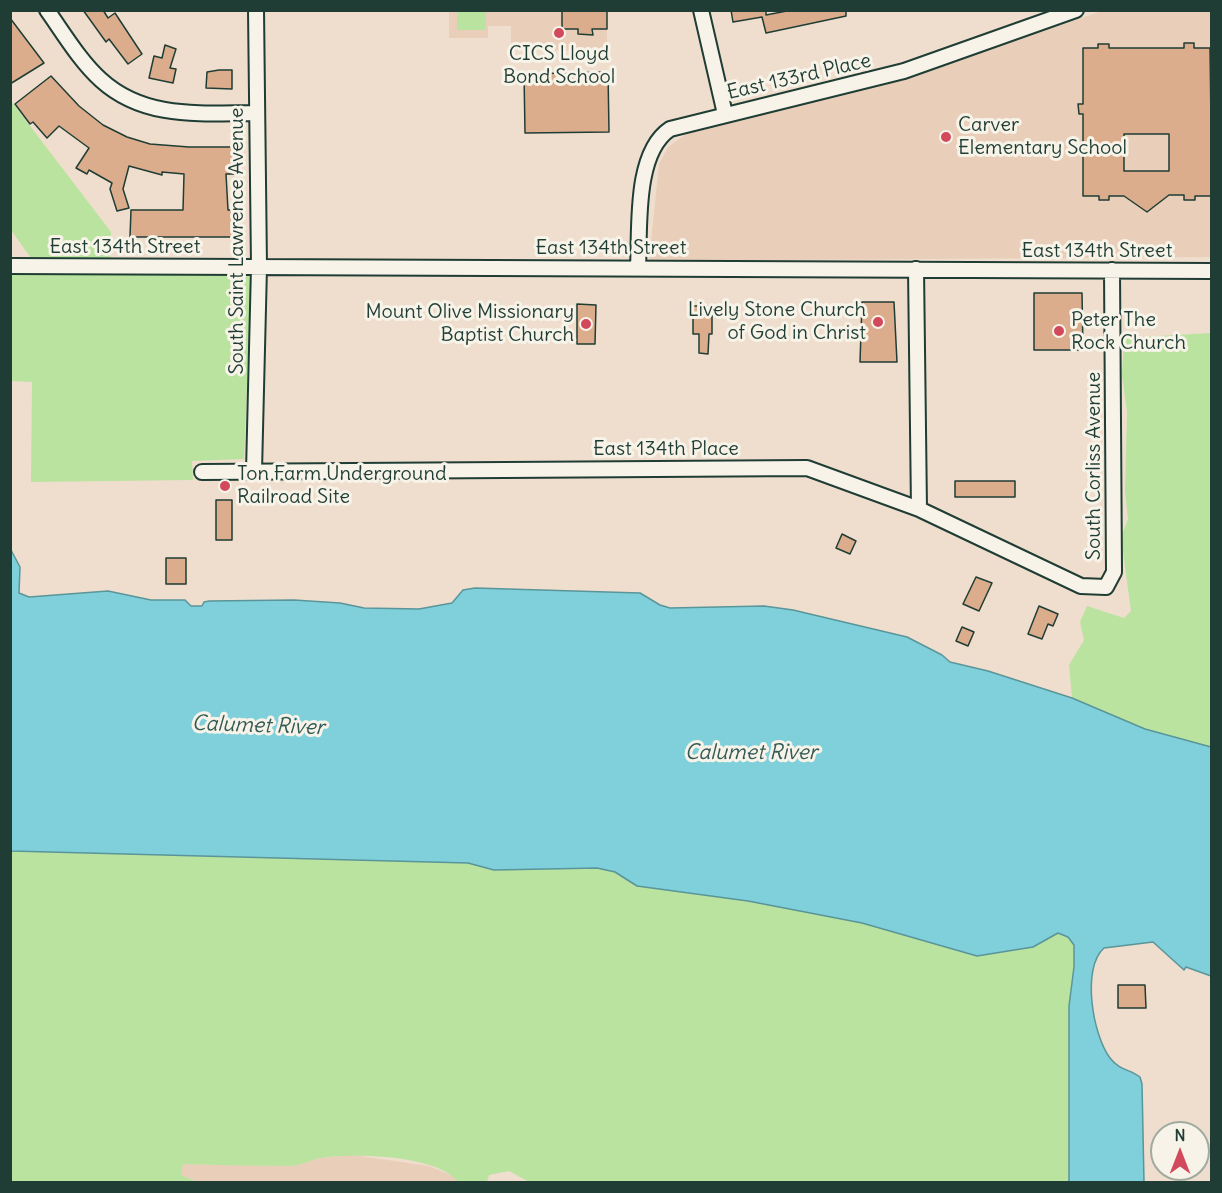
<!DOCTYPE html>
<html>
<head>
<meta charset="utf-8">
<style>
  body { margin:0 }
  #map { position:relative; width:1222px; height:1193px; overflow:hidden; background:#efdecd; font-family:Delius,sans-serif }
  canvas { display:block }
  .frame { position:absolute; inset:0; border:12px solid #1f3d34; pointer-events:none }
  .north { position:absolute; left:1150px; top:1121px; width:60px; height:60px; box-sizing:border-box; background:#f7f3e8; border:2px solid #a1aaa0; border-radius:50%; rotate:0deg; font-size:16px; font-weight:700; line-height:24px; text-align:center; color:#1f3d34 }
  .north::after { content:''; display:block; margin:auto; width:21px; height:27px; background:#d1495b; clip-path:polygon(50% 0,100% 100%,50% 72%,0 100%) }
</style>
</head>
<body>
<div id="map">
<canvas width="1222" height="1193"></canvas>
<div class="frame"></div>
<div class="north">N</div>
</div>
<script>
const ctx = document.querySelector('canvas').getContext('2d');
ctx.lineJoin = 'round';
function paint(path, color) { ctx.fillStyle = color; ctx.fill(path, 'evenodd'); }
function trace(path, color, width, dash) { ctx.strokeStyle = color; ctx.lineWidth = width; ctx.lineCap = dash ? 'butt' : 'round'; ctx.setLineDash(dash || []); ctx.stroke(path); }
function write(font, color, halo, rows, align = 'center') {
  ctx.font = font + ' Delius,sans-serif'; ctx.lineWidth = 6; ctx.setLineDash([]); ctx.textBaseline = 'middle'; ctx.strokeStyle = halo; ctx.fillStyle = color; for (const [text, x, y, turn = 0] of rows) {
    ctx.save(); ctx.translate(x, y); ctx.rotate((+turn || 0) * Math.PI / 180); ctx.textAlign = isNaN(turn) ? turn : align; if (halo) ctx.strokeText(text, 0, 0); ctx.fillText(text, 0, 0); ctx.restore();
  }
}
paint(new Path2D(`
  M449 11H607V51L511 50V26H488V38H449Z
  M1102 11H1211V257L649 261 659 164 668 147 686 134 883 83 989 50Z
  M353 1155 429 1166 453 1176 458 1182H198L181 1175 183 1164 293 1166 320 1158Z`), '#e9cfba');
paint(new Path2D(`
  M457 11H486V30H457Z
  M11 101 111 232 110 260 33 261 11 230Z
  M10 270 242 271 249 275 251 283 244 459 192 461 193 480 31 482 32 382 11 381Z
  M1211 333V747L1145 729 1072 698 1069 665 1084 640 1080 622 1087 606 1124 618 1131 611 1121 537 1128 519 1125 491 1127 412 1122 375 1124 338Z
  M11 851 468 863 494 870 597 868 615 872 637 886 748 901 862 923 976 956 1033 947 1058 933 1068 937 1074 945V967L1069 1006V1182H529L509 1171 489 1175 487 1182H458C438 1155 353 1153 321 1158 310 1160 300 1166 290 1166 254 1166 219 1165 183 1164L181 1175 198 1182H11Z`), '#bae39f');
const water = new Path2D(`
  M11 550 20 567 19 593 29 597 108 591 151 600H185L191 606H202L204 602 209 601 294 600 340 603 364 608 419 609 452 603 463 590 475 588 640 593 660 605 670 608 764 606 793 610 907 637 942 655 950 662 988 671 1072 698 1145 729 1211 747V976L1186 967 1184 970 1153 942 1104 948C1081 968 1093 1036 1110 1058 1120 1071 1130 1069 1140 1077L1142 1084 1144 1182H1069V1006L1074 967V945L1068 937 1058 933 1033 947 977 956 862 923 748 901 637 886 615 872 597 868 494 870 468 863 11 851Z`);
paint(water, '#80d0dc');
trace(water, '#599599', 1.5);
const building = new Path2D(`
  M83 10H103L108 18 115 13 142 54 128 64 109 39 106 42Z
  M562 10H607V29H592L593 35 578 34V29H562Z
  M731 10H766V15L792 10H846V16L766 33 762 17 733 22Z
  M10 18 44 63 10 84Z
  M1184 43H1194V48H1210L1212 196H1195V200H1184V195H1169L1147 212 1124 196H1109V200H1099V196H1083V114H1079L1078 104H1083V48H1098V44H1109V48H1184ZM1124 134H1169V171H1124Z
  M165 45 176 49 170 68 176 69 173 83 149 78 154 56 162 58Z
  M219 70H232V89L206 88 207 72Z
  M608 72 609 132 525 133 524 74Z
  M51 76 79 106 103 125 127 137 150 144 189 147H239L238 174H226L228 210H238V237H130L131 210H183L184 174 162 172V175L129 166 123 189 129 208 117 211 110 189 112 183 89 170 87 174 76 168 89 148 59 126 47 138 33 122 30 124 15 104Z
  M1034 293H1082L1083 350H1034Z
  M862 302H894L897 362H860Z
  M577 304 596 305 595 344H577Z
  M693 306H712V334H709L708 354 699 353V334H693Z
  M955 481H1015V497H955Z
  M216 500H232V540H216Z
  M842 534 856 541 850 554 836 548Z
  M166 558H186V584H166Z
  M976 577 992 583 979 611 963 604Z
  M1039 606 1058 614 1053 626 1048 624 1042 639 1028 634Z
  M962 627 974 632 968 646 956 641Z
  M1118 985H1145L1146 1008H1118Z`);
paint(building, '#dbad8d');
trace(building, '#1f3d34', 1.5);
const street = new Path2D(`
  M47 10C64 34 80 61 101 80 145 120 202 113 256 113
  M701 10 725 114
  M10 266 1212 271
  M638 268C640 228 634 153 670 129L904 71 1076 10
  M916 269 919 509
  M254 471 259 267 256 10
  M202 472 807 468 919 509 1081 586 1106 587 1114 572 1112 270`);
trace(street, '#1f3d34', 18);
trace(street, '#f7f3e8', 14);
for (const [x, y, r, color] of [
  [559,33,6,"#d1495b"],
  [946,137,6,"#d1495b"],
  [878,322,6,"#d1495b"],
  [586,324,6,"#d1495b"],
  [1059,331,6,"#d1495b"],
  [225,486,6,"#d1495b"]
]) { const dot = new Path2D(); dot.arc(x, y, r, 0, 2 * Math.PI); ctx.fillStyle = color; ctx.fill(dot); trace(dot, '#f7f3e8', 2); }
write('20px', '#1f3d34', '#f7f3e8', [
  ["CICS Lloyd",559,54,"center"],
  ["Bond School",559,77,"center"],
  ["Carver",958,125],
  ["Elementary School",958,148],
  ["Lively Stone Church",866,310,"right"],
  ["of God in Christ",866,333,"right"],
  ["Mount Olive Missionary",574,312,"right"],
  ["Baptist Church",574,335,"right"],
  ["Peter The",1071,320],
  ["Rock Church",1071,343],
  ["Ton Farm Underground",237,474],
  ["Railroad Site",237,497]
], 'left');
write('20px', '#1f3d34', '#f7f3e8', [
  ["East 133rd Place",799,77,-13],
  ["South Saint Lawrence Avenue",237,241,-90],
  ["East 134th Street",125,247],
  ["East 134th Street",611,248],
  ["East 134th Street",1097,251],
  ["East 134th Place",666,449],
  ["South Corliss Avenue",1094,466,-90]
]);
write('italic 21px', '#325a56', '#f7f3e8', [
  ["Calumet River",258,726,2],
  ["Calumet River",751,753]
]);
</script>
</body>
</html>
